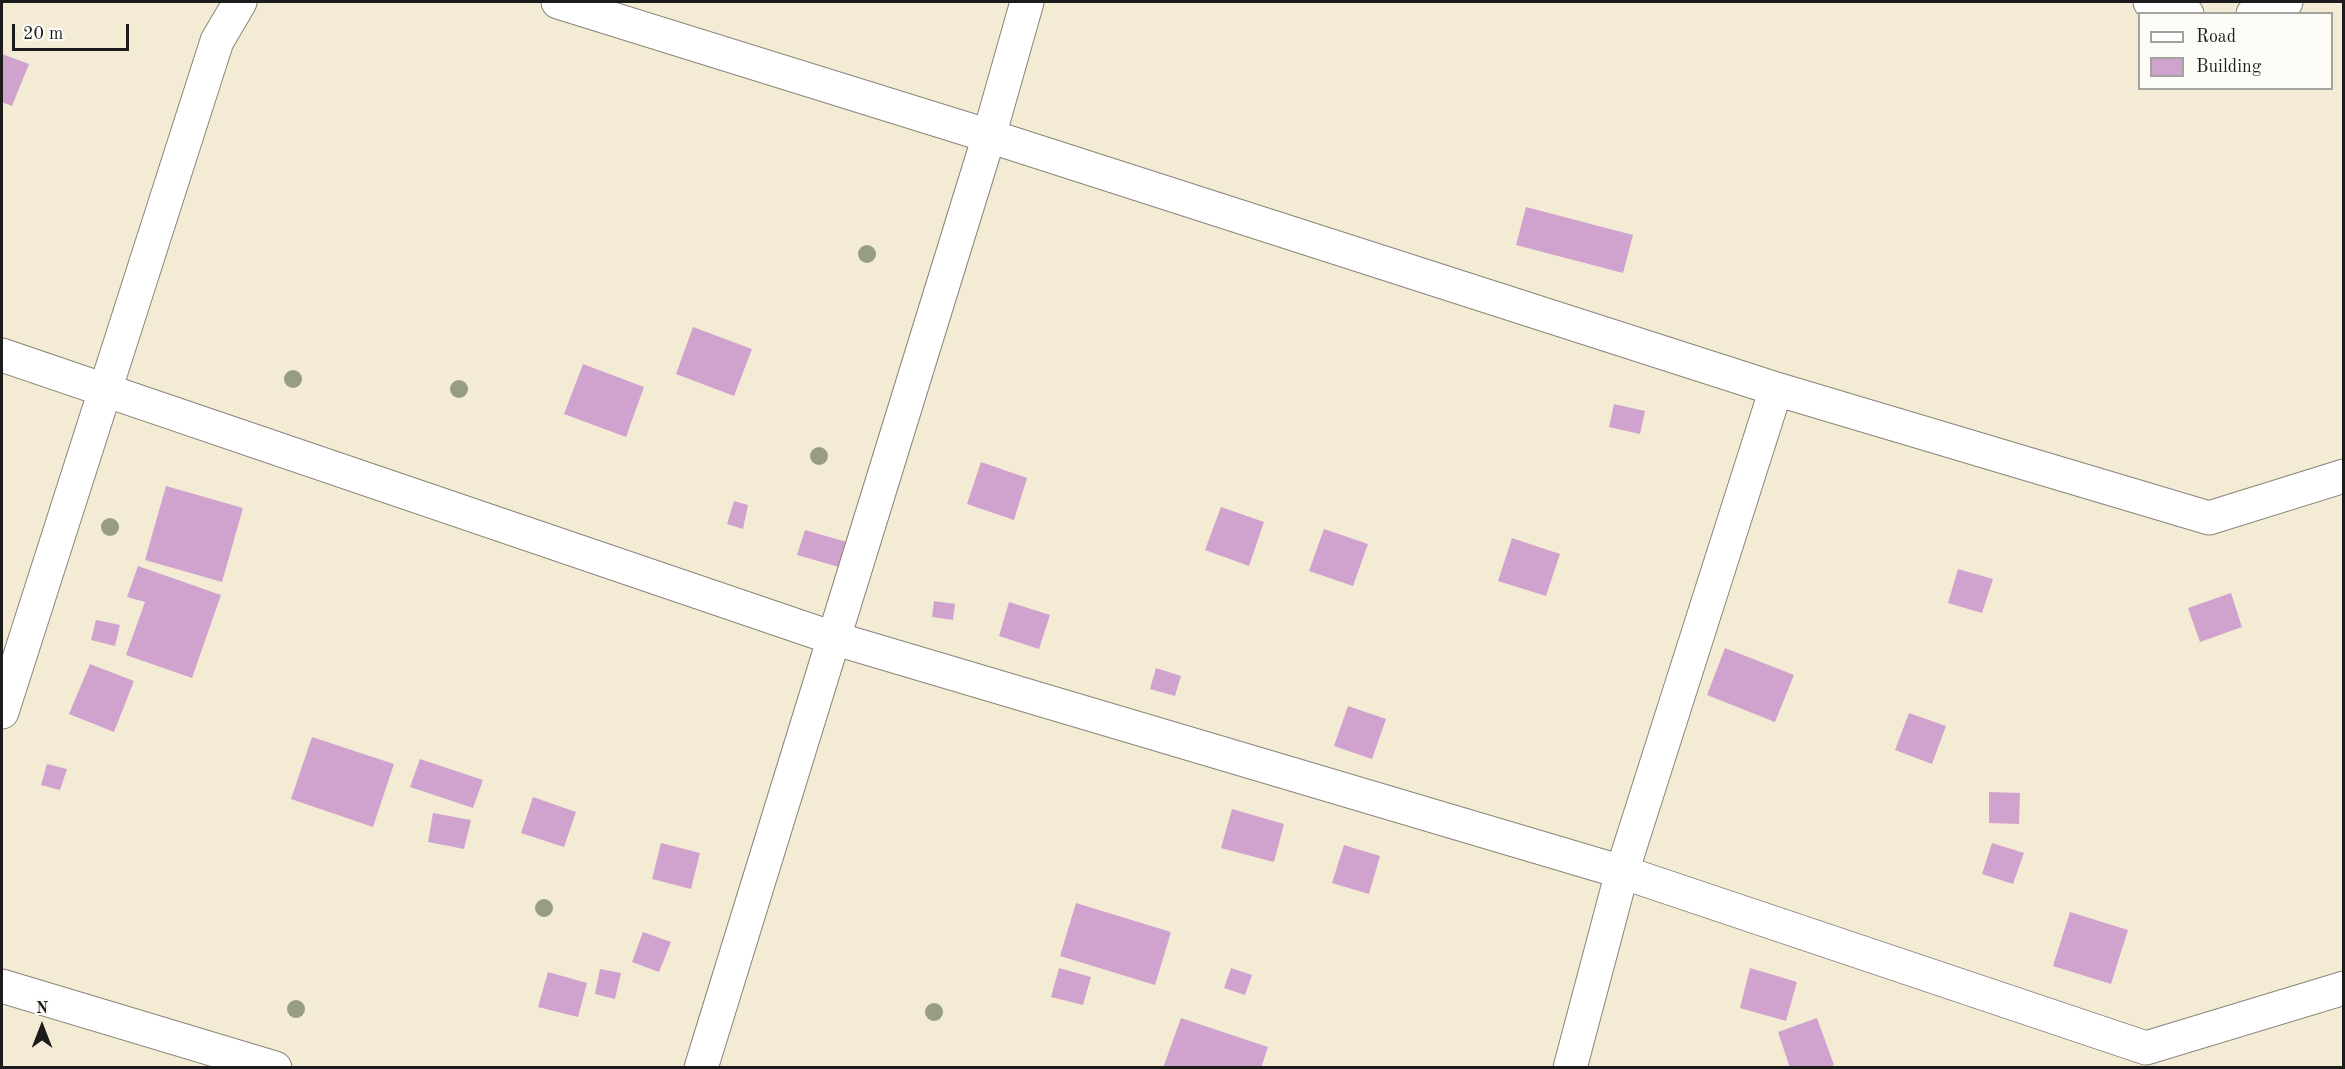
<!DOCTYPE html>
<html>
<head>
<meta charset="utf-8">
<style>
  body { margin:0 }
  #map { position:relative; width:2345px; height:1069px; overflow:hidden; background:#f4ebd5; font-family:"Old Standard TT",serif }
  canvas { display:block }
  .frame { position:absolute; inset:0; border:3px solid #1c1c1c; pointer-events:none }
  .legend { position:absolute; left:2138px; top:12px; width:195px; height:78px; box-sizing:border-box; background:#fdfcf7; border:2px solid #a3a29f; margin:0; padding:8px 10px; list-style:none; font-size:18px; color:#1c1c1c }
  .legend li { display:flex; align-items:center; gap:12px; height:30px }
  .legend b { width:30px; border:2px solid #a3a29f }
  .north { position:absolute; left:12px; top:997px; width:60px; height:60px; -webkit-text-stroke:4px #fdfcf7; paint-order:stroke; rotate:0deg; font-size:16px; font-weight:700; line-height:24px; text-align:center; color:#1c1c1c }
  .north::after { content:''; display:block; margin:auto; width:21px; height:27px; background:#1c1c1c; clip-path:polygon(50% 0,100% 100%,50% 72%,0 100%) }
  .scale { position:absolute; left:12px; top:24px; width:117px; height:27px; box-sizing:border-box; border:3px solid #1c1c1c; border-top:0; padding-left:8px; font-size:18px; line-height:21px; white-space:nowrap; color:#1c1c1c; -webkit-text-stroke:4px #fdfcf7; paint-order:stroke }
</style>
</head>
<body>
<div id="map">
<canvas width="2345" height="1069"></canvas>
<div class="frame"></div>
<ul class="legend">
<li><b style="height:8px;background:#fff"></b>Road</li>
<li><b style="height:16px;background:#d0a3ce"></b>Building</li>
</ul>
<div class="north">N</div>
<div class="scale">20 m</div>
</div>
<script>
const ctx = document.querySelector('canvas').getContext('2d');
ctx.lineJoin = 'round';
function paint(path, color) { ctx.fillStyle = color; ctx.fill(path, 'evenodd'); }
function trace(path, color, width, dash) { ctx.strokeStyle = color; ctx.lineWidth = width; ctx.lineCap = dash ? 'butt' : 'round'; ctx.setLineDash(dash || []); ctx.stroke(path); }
paint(new Path2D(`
  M2 54 29 64 12 106 2 102Z
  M1526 207 1633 235 1623 273 1516 245Z
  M693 327 752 349 734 396 676 374Z
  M583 364 644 387 626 437 564 414Z
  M1614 404 1645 411 1640 434 1609 427Z
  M981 462 1027 478 1014 520 967 504Z
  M166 486 243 508 222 582 145 560Z
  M734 501 748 505 743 529 727 524Z
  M1221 507 1264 522 1249 566 1205 550Z
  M1324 529 1368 544 1353 586 1309 571Z
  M805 530 854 544 846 569 797 555Z
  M1512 538 1560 554 1546 596 1498 581Z
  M138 566 221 595 192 678 126 655 145 602 127 597Z
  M1958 569 1993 579 1982 613 1948 603Z
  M2231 593 2242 627 2200 642 2188 608Z
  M934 601 955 604 953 620 932 617Z
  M1009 602 1050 615 1039 649 999 636Z
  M96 620 120 625 115 646 91 640Z
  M1725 648 1794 675 1775 722 1707 695Z
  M90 664 134 681 114 732 69 714Z
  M1156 668 1181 676 1175 696 1150 689Z
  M1348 706 1386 719 1372 759 1334 746Z
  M1909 713 1946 726 1932 764 1895 750Z
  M312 737 394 764 373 827 291 799Z
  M420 759 483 780 473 808 410 787Z
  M47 764 67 769 60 790 41 785Z
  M1989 792 2020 793 2019 824 1989 823Z
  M533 797 576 812 564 847 521 833Z
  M1232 809 1284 824 1274 862 1221 848Z
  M433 813 471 820 464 849 428 842Z
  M661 843 700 853 691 889 652 879Z
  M1992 843 2024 853 2013 884 1982 874Z
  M1344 845 1380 856 1369 894 1332 883Z
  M1076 903 1171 932 1155 985 1060 956Z
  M2070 912 2128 930 2111 984 2053 966Z
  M643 932 671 942 659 972 632 962Z
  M1059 968 1091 977 1083 1005 1051 997Z
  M1231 968 1252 975 1245 995 1224 988Z
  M1750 968 1797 982 1786 1021 1740 1008Z
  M600 969 621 973 615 999 595 994Z
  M548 972 587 983 578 1017 538 1007Z
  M1181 1018 1268 1047 1261 1068H1163Z
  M1817 1018 1834 1065 1826 1068H1790L1778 1032Z`), '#d0a3ce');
const minor = new Path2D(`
  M558 2 989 136 1776 389 2209 518 2344 476
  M2150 2 2187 14
  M2253 14 2286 2
  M2 355 833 638 1622 872 2146 1048 2344 988
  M2 712 217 41 240 2
  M701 1068 989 136 1027 2
  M1570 1068 1622 872 1776 389`);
const secondary = new Path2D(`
  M2 986 275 1068`);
trace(minor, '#888478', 35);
trace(secondary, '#888478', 35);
trace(minor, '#fff', 33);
trace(secondary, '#fff', 33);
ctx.fillStyle = '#969d84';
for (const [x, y] of [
  [867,254],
  [293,379],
  [459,389],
  [819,456],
  [110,527],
  [544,908],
  [296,1009],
  [934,1012]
]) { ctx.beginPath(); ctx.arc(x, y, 9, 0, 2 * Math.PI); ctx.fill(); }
</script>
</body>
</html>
